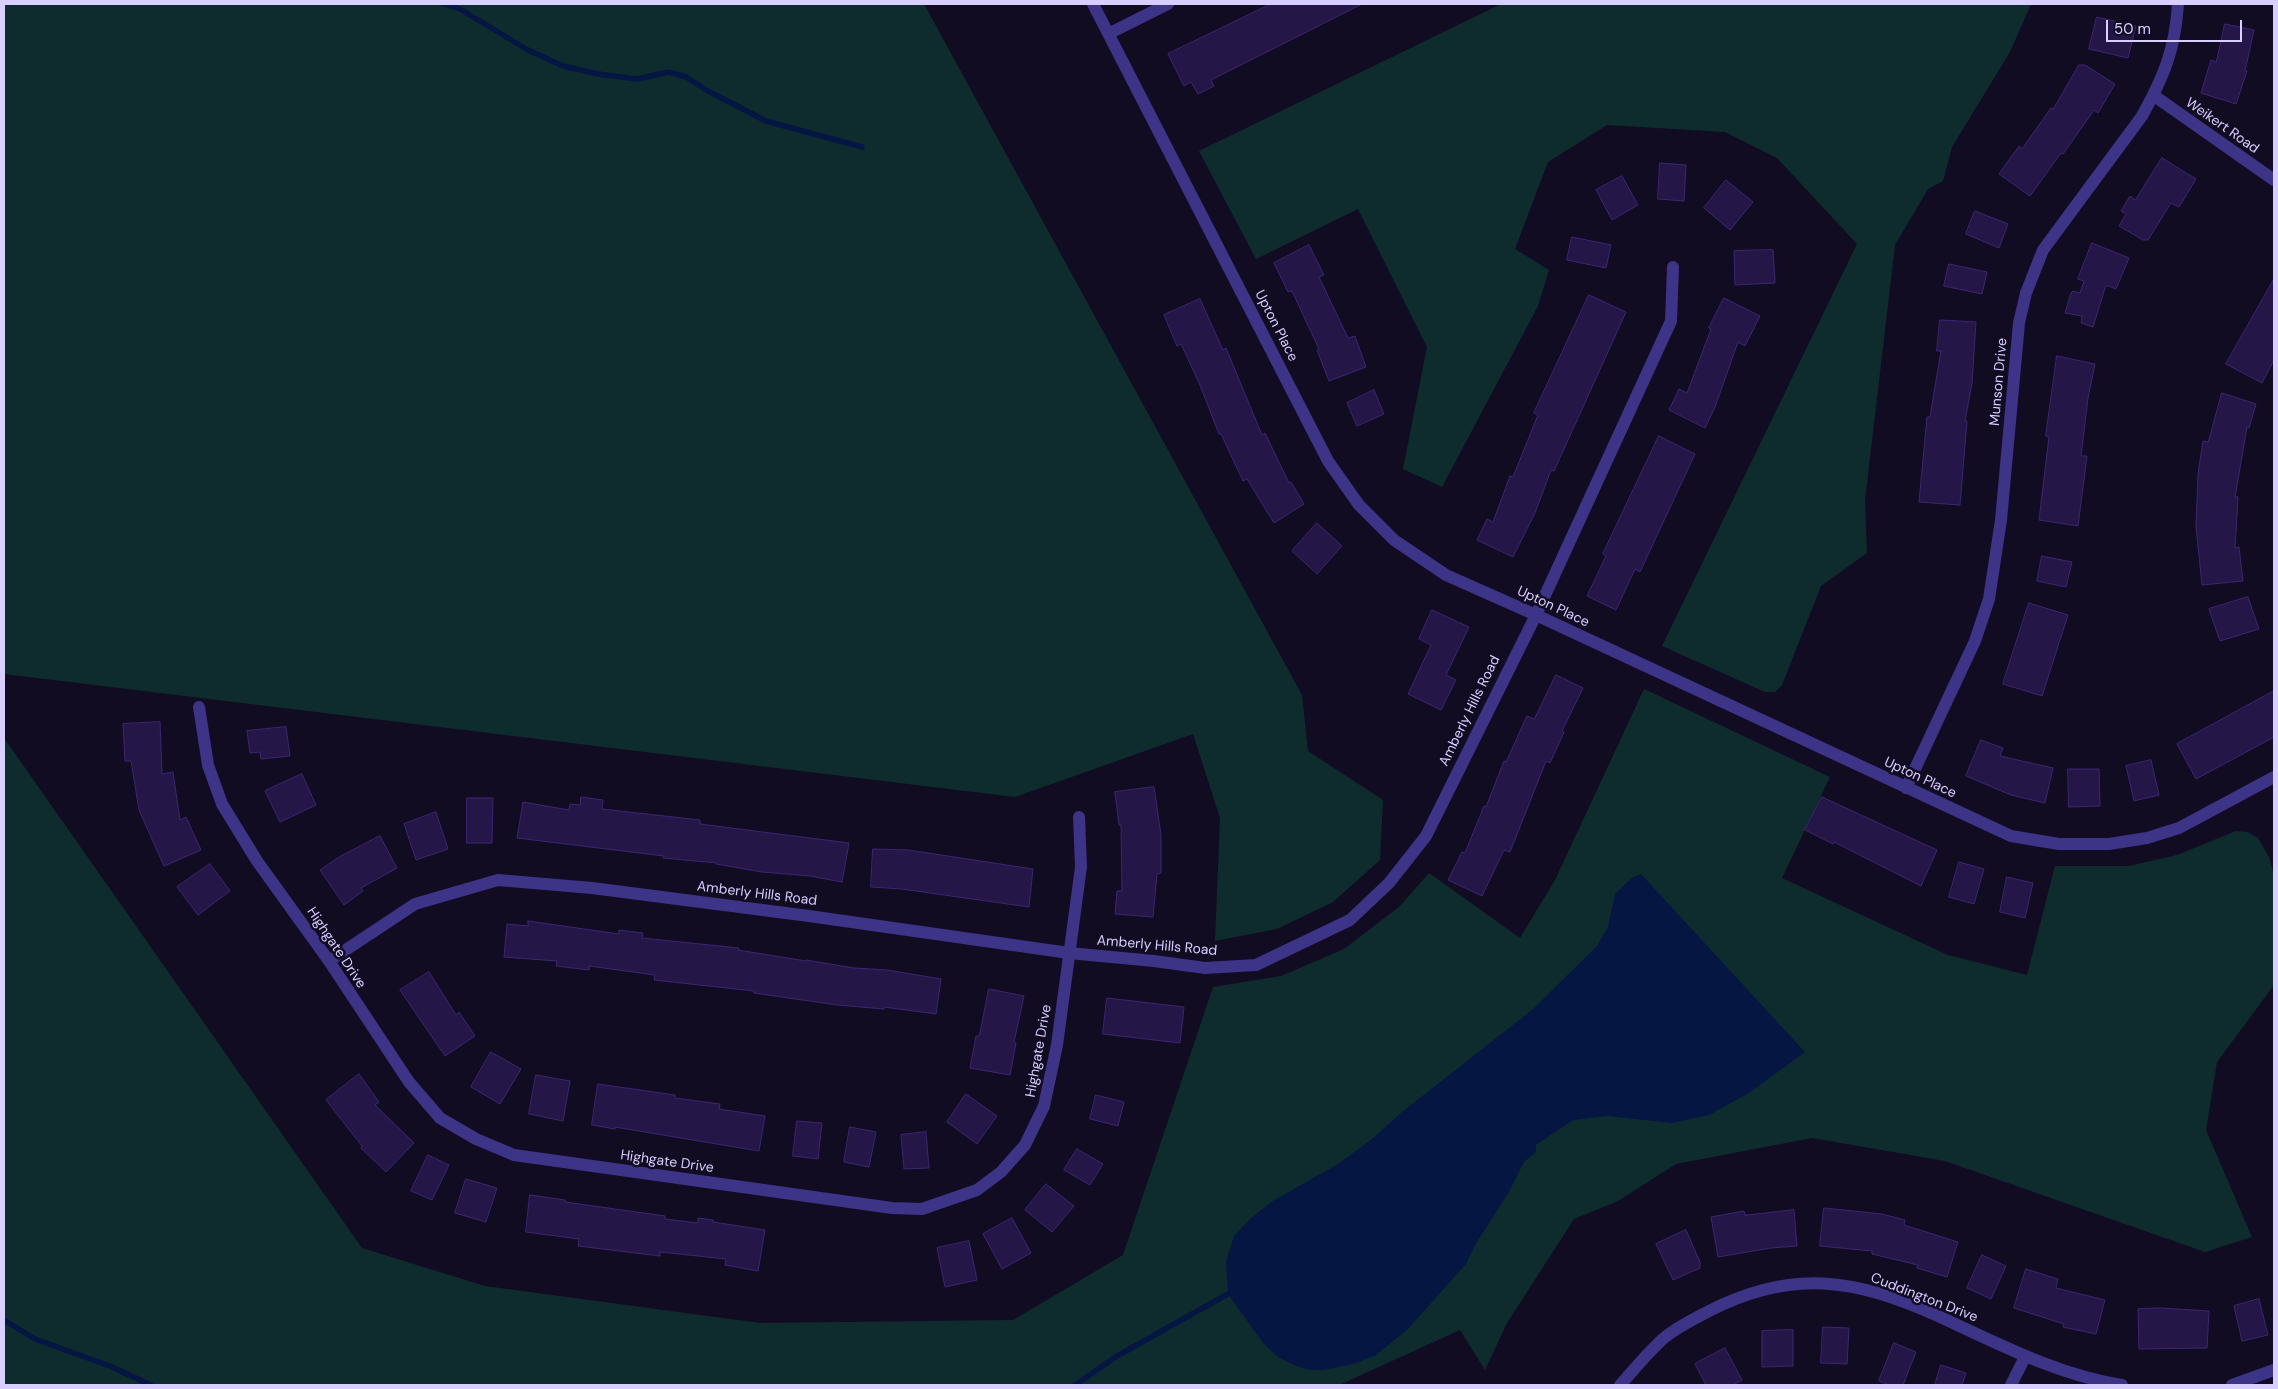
<!DOCTYPE html>
<html>
<head>
<meta charset="utf-8">
<style>
  body { margin:0 }
  #map { position:relative; width:2278px; height:1389px; overflow:hidden; background:#120c23; font-family:"DM Sans",sans-serif }
  canvas { display:block }
  .frame { position:absolute; inset:0; border:5px solid #d8ceff; pointer-events:none }
  .scale { position:absolute; left:2106px; top:20px; width:136px; height:22px; box-sizing:border-box; border:2px solid #d8ceff; border-top:0; padding-left:6px; font-size:15px; line-height:18px; white-space:nowrap; color:#d8ceff; -webkit-text-stroke:4px #120c23; paint-order:stroke }
</style>
</head>
<body>
<div id="map">
<canvas width="2278" height="1389"></canvas>
<div class="frame"></div>
<div class="scale">50 m</div>
</div>
<script>
const ctx = document.querySelector('canvas').getContext('2d');
ctx.lineJoin = 'round';
function paint(path, color) { ctx.fillStyle = color; ctx.fill(path, 'evenodd'); }
function trace(path, color, width, dash) { ctx.strokeStyle = color; ctx.lineWidth = width; ctx.lineCap = dash ? 'butt' : 'round'; ctx.setLineDash(dash || []); ctx.stroke(path); }
function write(font, color, halo, rows, align = 'center') {
  ctx.font = font + ' "DM Sans",sans-serif'; ctx.lineWidth = 5; ctx.setLineDash([]); ctx.textBaseline = 'middle'; ctx.strokeStyle = halo; ctx.fillStyle = color; for (const [text, x, y, turn = 0] of rows) {
    ctx.save(); ctx.translate(x, y); ctx.rotate((+turn || 0) * Math.PI / 180); ctx.textAlign = isNaN(turn) ? turn : align; if (halo) ctx.strokeText(text, 0, 0); ctx.fillText(text, 0, 0); ctx.restore();
  }
}
paint(new Path2D(`
  M4 4H924L1302 695 1308 751 1383 800 1380 860 1333 902 1277 929 1215 941 1220 818 1193 734 1015 797 4 674Z
  M1501 4H2031L2010 52 1952 147 1943 181 1928 189 1895 245 1865 500 1867 553 1821 586 1782 685 1775 692H1765L1662 646 1857 244 1777 158 1725 132 1607 125 1548 162 1515 249 1549 270 1538 306 1442 487 1403 469 1427 347 1358 209 1256 259 1199 151Z
  M1644 689 1830 777 1782 878 1948 955 2027 975 2055 866H2129L2177 855 2236 831 2248 832 2258 838 2269 857 2274 875V985L2217 1062 2206 1130 2252 1237 2205 1252 1945 1161 1812 1138 1676 1164 1618 1201 1574 1219 1507 1323 1485 1370 1460 1330 1339 1385H4V738L362 1248 485 1286 760 1323 1013 1320 1123 1255 1213 987 1281 976 1344 949 1399 907 1429 873 1520 938 1555 880Z`), '#0e2c2e');
paint(new Path2D(`
  M1641 874 1805 1052 1749 1093 1709 1115 1672 1123 1607 1116 1573 1120 1536 1145V1152L1524 1162 1509 1192 1475 1245 1466 1264 1407 1330 1376 1355 1353 1364 1324 1370H1311L1296 1366 1279 1358 1263 1343 1228 1294 1226 1261 1234 1236 1250 1219 1271 1202 1338 1164 1372 1139 1402 1112 1532 1010 1597 946 1608 927 1615 894 1633 877Z`), '#051643');
trace(new Path2D(`
  M444 4 460 9 528 50 563 66 598 74 637 79 669 72 686 77 708 91 766 121 862 147
  M4 1320 35 1339 110 1366 151 1385
  M1075 1385 1117 1356 1228 1294`), '#051643', 5.5);
const building = new Path2D(`
  M1271 4H1362L1211 80 1214 86 1198 94 1191 82 1184 86 1168 54Z
  M2097 17 2136 26 2128 58 2089 49Z
  M2225 24 2254 30 2245 71H2247L2236 104 2201 93 2211 60 2216 62Z
  M2079 65H2085L2115 84 2098 113 2094 110 2063 154 2061 153 2030 196 1999 174 2019 146 2022 149 2051 108 2053 109Z
  M2162 158 2196 179 2179 207 2171 203 2148 240H2143L2119 226 2126 214 2121 211 2130 196 2135 200Z
  M1660 163 1686 165 1684 201 1658 199Z
  M1622 176 1638 205 1612 220 1596 190Z
  M1726 180 1753 202 1730 230 1704 208Z
  M1975 211 2008 224 1999 248 1966 234Z
  M1572 237 1611 245 1606 268 1567 260Z
  M2092 243 2129 258 2116 289 2106 285 2093 327 2081 323 2082 316 2065 313 2071 293 2073 291 2080 293 2084 281 2078 279Z
  M1309 245 1324 275 1319 277 1348 338 1355 336 1366 367 1329 381 1317 350 1319 349 1292 291 1288 292 1274 263Z
  M1773 250 1775 283 1735 285 1734 251Z
  M1949 264 1987 272 1982 294 1944 286Z
  M2274 279V360L2262 383 2226 364Z
  M1589 295 1626 312 1554 471 1551 470 1535 513 1513 557 1477 540 1487 519 1493 522 1510 476 1513 477 1538 415 1534 413Z
  M1724 298 1760 316 1745 346 1738 342 1715 407 1705 428 1669 410 1679 389 1687 393 1711 329 1709 328Z
  M1200 299 1223 350 1226 348 1262 435 1265 433 1289 483 1291 482 1304 504 1274 523 1247 479 1243 481 1221 434H1219L1200 385 1181 344 1177 346 1164 315Z
  M1940 320 1976 322 1972 383 1965 421H1967L1960 505 1919 502 1927 417H1930L1941 351H1937Z
  M2057 356 2095 364 2088 398 2081 456H2087L2078 526 2039 520 2049 437 2046 436Z
  M1374 390 1384 414 1357 426 1347 403Z
  M2222 393 2256 404 2249 428 2247 427 2235 497H2238L2235 548 2239 547 2243 581 2202 585 2196 527 2198 474 2203 441 2208 442Z
  M1659 436 1695 454 1640 572 1635 569 1616 610 1587 596 1606 556 1603 554Z
  M1317 523 1342 546 1317 574 1292 551Z
  M2042 556 2072 562 2066 587 2037 581Z
  M2248 597 2259 629 2220 641 2209 609Z
  M2029 603 2068 615 2042 696 2003 684Z
  M1432 610 1469 627 1446 675 1456 680 1441 710 1408 694 1431 645 1419 639Z
  M1556 675 1583 688 1562 731 1564 732 1550 763 1546 761 1510 852 1504 850 1482 896 1448 880 1462 852 1465 853 1484 806 1486 807 1504 761 1506 762 1527 716 1534 719Z
  M2274 691V737L2196 779 2177 744Z
  M160 722 162 774 173 772 180 820 186 817 201 850 164 866 139 810 131 761H125L123 724Z
  M286 727 290 756 261 759 260 752 250 753 247 731Z
  M1981 740 2003 748 2000 756 2053 768 2045 803 2011 795 1966 776Z
  M2151 760 2159 795 2134 801 2126 766Z
  M2068 769H2099L2100 806 2069 807Z
  M302 774 316 805 280 822 265 791Z
  M1154 787 1161 835V873L1157 874 1153 917 1115 914 1117 891H1122L1121 825H1119L1115 792Z
  M581 797 603 800 602 809 700 820V824L849 843 842 882 810 876 762 872 716 864 717 863 663 858 664 856 517 838 523 802 569 810 570 804 580 805Z
  M1822 797 1937 850 1921 886 1834 842 1833 844 1805 830Z
  M467 798H493L492 843H467Z
  M436 812 448 849 416 860 404 824Z
  M380 836 397 868 361 888 363 891 344 905 320 870 339 857Z
  M873 849 908 850 1033 869 1029 907 902 889 871 887Z
  M1959 862 1984 869 1974 904 1949 897Z
  M210 864 230 891 198 915 177 887Z
  M2007 877 2033 883 2025 918 2000 912Z
  M528 921 619 934V930L643 933 642 938 739 948 738 950 806 961V960L854 968 887 970 941 979 936 1014 884 1007V1009L837 1005 754 993V991L654 980 655 975 589 966V970L556 966 557 961 504 957 507 924 528 926Z
  M429 972 456 1015 459 1012 475 1036 445 1056 400 990Z
  M989 989 1024 996 1014 1042 1016 1043 1010 1075 970 1068 976 1036H979Z
  M1107 998 1184 1007 1180 1043 1103 1034Z
  M491 1052 521 1069 500 1104 471 1087Z
  M359 1074 379 1102 375 1105 414 1143 386 1172 361 1148 362 1146 326 1100Z
  M536 1075 570 1081 563 1121 529 1114Z
  M598 1084 675 1095V1098L720 1104 719 1109 765 1116 759 1151 615 1127V1129L592 1125Z
  M966 1094 997 1116 977 1144 947 1122Z
  M1096 1095 1124 1102 1118 1126 1090 1119Z
  M797 1121 822 1123 818 1159 793 1156Z
  M850 1127 876 1132 869 1167 844 1162Z
  M926 1132 929 1168 904 1169 901 1135Z
  M1077 1149 1103 1164 1090 1185 1064 1170Z
  M428 1155 449 1165 432 1200 411 1191Z
  M466 1179 497 1188 486 1222 455 1213Z
  M1046 1184 1074 1206 1052 1232 1025 1210Z
  M530 1195 565 1200V1202L665 1216V1219L698 1223V1218L713 1220V1222L765 1230 758 1271 725 1265 726 1259 660 1252V1256L578 1246 579 1239 526 1232Z
  M1824 1208 1882 1214 1905 1220 1904 1225 1958 1242 1947 1277 1917 1268 1918 1265 1872 1254V1251L1820 1246Z
  M1794 1210 1797 1246 1771 1248 1718 1257 1711 1217 1744 1211 1745 1215Z
  M1012 1218 1031 1253 1002 1269 983 1234Z
  M1686 1230 1700 1262V1268L1673 1280 1656 1244Z
  M969 1241 977 1280 945 1287 937 1248Z
  M1982 1255 2006 1266 1991 1299 1967 1288Z
  M2026 1269 2058 1279 2056 1288 2105 1300 2096 1334 2063 1327 2064 1324 2014 1308Z
  M2259 1299 2268 1335 2242 1341 2234 1306Z
  M2161 1308 2209 1311 2207 1348 2139 1349 2138 1309Z
  M1823 1327 1849 1328 1847 1364 1821 1363Z
  M1793 1330V1366L1762 1367V1331Z
  M1894 1343 1916 1352 1903 1385H1890L1879 1381Z
  M1725 1348 1742 1380 1733 1385H1706L1695 1364Z
  M1941 1365 1966 1373 1962 1385H1935Z`);
paint(building, '#241646');
trace(building, '#3c2674', 1);
trace(new Path2D(`
  M1093 4 1328 461 1359 505 1394 540 1446 575 1536 615 2011 836 2059 844H2109L2147 838 2179 828 2274 777
  M1110 33 1168 4
  M2153 95 2274 180
  M199 707 208 765 222 804 257 861 329 961 409 1082 440 1118 476 1139 514 1155 892 1208 922 1209 977 1190 1001 1172 1025 1145 1044 1106 1057 1045 1081 867 1079 817
  M1906 788 1975 641 1989 599 2001 520 2019 323 2026 293 2043 250 2142 116C2164 76 2175 50 2178 4
  M329 961 415 904 498 880 592 888 809 916 1069 953 1154 961 1205 968 1256 965 1350 920 1389 883 1426 836 1536 615 1671 321 1673 267
  M1620 1385C1634 1370 1648 1352 1664 1338 1677 1327 1694 1319 1709 1311 1793 1268 1855 1279 1938 1316 1997 1343 2057 1375 2122 1385
  M2011 1385 2025 1357
  M2232 1385 2274 1370`), '#3d3387', 12);
write('14px', '#d8ceff', '#120c23', [
  ["Weikert Road",2222,126,35],
  ["Upton Place",1276,326,63],
  ["Munson Drive",1999,382,-85],
  ["Upton Place",1553,607,25],
  ["Amberly Hills Road",1470,711,-64],
  ["Upton Place",1920,778,25],
  ["Amberly Hills Road",757,894,7],
  ["Amberly Hills Road",1157,946,5],
  ["Highgate Drive",336,948,56],
  ["Highgate Drive",1039,1051,-80],
  ["Highgate Drive",667,1162,8],
  ["Cuddington Drive",1924,1298,21]
]);
</script>
</body>
</html>
